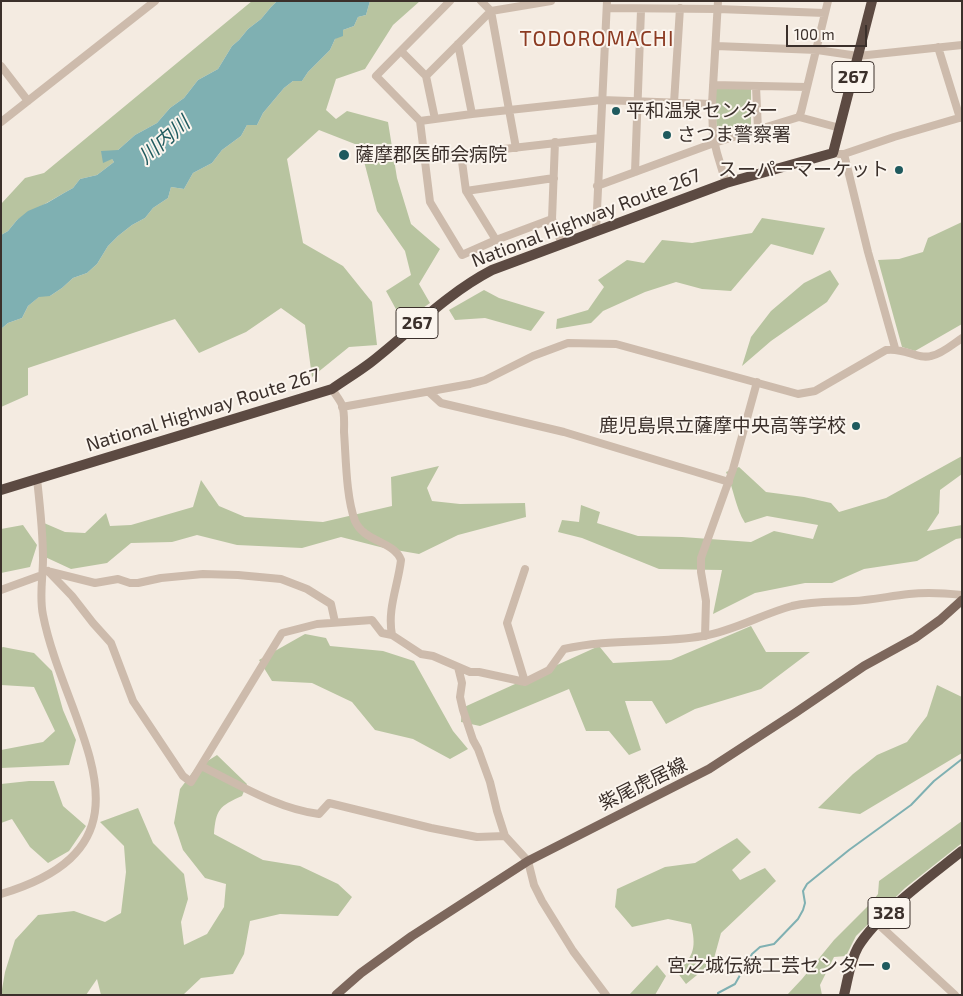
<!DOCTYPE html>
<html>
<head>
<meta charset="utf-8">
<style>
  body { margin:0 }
  #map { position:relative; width:963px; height:996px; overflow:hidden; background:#f4ebe1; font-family:"Exo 2",sans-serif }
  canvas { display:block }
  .frame { position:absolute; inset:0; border:2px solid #3b302b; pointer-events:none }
  .scale { position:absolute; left:786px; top:25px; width:81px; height:22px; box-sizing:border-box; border:2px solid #3b302b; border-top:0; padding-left:6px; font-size:15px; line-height:18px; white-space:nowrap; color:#3b302b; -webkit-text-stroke:4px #fbf5ee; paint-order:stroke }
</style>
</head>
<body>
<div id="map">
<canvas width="963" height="996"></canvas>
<div class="frame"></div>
<div class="scale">100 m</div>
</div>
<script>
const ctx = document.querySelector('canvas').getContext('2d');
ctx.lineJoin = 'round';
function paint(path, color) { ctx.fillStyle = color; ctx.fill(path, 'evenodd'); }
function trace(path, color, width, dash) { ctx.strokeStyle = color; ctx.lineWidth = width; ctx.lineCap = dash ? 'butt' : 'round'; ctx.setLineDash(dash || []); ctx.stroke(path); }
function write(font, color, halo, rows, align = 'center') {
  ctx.font = font + ' "Exo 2","Noto Sans JP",sans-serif'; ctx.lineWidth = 4; ctx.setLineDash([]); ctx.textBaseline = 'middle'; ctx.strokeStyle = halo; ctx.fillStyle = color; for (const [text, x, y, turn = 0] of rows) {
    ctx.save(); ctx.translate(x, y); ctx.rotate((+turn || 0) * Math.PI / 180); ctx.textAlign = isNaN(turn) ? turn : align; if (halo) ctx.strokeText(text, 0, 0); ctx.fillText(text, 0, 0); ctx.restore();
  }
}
paint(new Path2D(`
  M252 1H277L271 7 261 19 248 29 239 40 232 46 218 69 198 80 184 98 170 108 157 123 135 135 118 150 112 159 114 162 97 175 80 179 73 188 64 193 17 220 8 231 1 235V204L25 178 44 173Z
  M370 1H420L393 25 365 69 336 79 326 110 336 119 347 111 388 122 397 178 411 224 440 249 419 284 430 303 403 322 386 291 411 275 405 251 377 211 360 146 319 130 287 159 303 243 343 266 372 302 377 345 349 347 312 377 305 325 281 308 246 332 199 353 175 319 28 368V395L1 407V329L8 323 22 318 28 306 40 296H50L62 288 73 278 87 273 97 264 108 246 118 236 132 225 145 218 153 208 168 198 171 187 184 189 193 173 212 163 222 150 241 136 247 125H257L263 113 284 88 293 81H302L308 72 330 50 335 39 343 30 354 26 358 17 366 15Z
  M716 87 751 89V125L717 133 715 103Z
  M762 218 825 228 813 255 771 244 731 291 702 289 676 282 645 292 603 311 591 323 556 329 557 319 588 310 604 287 598 280 627 260 644 263 662 240 692 243 752 233Z
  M962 222V324L915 351 902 347 878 260 899 259 923 252 928 238Z
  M830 270 839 284 827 302 771 341 742 366 751 337 771 311 804 283Z
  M484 290 499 298 545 312 531 331 485 318 455 320 449 310Z
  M962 456V474L940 490 939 513 927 531 962 525V538L956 539 917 561 864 569 832 583H805L755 593 713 614 722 570 659 569 582 538 558 532 562 520 579 522 581 505 600 512 597 523 638 536 682 537 751 542 774 531 813 539 818 525 767 516 745 523C735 507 734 489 726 472L739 467 766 492 804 497 831 503 839 512 886 498Z
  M439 466 427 488 432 501 460 504 525 503 526 517 458 535 419 554 384 548 341 537 302 548 237 545 197 535 172 542 131 543 107 563 71 569 43 556 44 523 65 532 85 533 106 513 110 526 131 525 193 507 201 480 219 506 245 517 323 522 392 506 391 477Z
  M23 525 37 545 30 567 1 573V529Z
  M751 626 766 652H810L761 689 695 709 666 724 652 701H625L641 750 629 755 609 731H586L569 689 480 726 461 722 462 708 599 646 613 663 671 660Z
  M305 634 326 638 330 646 383 651 414 661 453 731 468 749 450 759 413 739 375 730 352 702 312 683 272 681 259 660Z
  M3 647 34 653 52 671 63 710 76 740 69 765 1 768V750L43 742 55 731 34 687 1 685V648Z
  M937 685 962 697V753L860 814 818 808 853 774 877 755 907 742 927 716Z
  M217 755 247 784 242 796C219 806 216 810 214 834L263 860 300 866 338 884 352 897 338 916 280 914 250 921 244 954 233 974 201 978 183 995H101L97 979 86 995H1L5 972 15 940 38 915 74 911 105 922 121 913 126 872 124 846 100 822 138 808 153 843 184 874 188 899 181 922 184 945 207 934 224 907 226 884 205 878 183 850 174 823 180 789 195 769Z
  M29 781H54L63 806 86 826 69 851 48 863 30 847 12 819 1 823V784Z
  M962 821V843L905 888 856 936 846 956 834 957 820 985 822 995H787L802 979 834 940 872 902 878 894 879 881Z
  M737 838 751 852 732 870 740 880 765 868 776 881 721 933 713 962 686 984 677 972C695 956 696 946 691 924L668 919 632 927 615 907 617 889 665 867 695 863Z
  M657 965 666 976 655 995H629Z`), '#b8c4a0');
paint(new Path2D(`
  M277 1H370L366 15 358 17 354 26 343 30V36L335 39 330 50 308 72 302 81H293L284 88 263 113 257 125H247L241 136 222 150 212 163 193 173 184 189 171 187 168 198 153 208 145 218 132 225 118 236 108 246 97 264 87 273 73 278 62 288 50 296 39 297 28 306 22 318 8 323 1 329V235L8 231 17 220 28 211 47 203 64 193 73 188 80 179 97 175 114 162 112 159 103 163 101 151 118 150 135 135 157 123 170 108 184 98 198 80 218 69 232 46 239 40 248 29 261 19 271 7Z`), '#7fb0b2');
trace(new Path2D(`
  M718 995V993L735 984 752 954 760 947 774 944 798 919 803 910 805 903 803 891 807 884 849 850 911 805 934 781 962 759`), '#7fb0b2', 2);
trace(new Path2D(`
  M450 1 376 76 420 121 430 202 462 255 496 240 552 219
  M481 1 491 11 516 148
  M718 1 712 104 713 136 717 153 726 183
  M607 8 718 9 825 13
  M458 44 472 114
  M716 46 817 50 858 56 962 45
  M938 47 960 118
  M401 51 426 76 435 119
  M1 66 28 101
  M426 76 491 11 551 1
  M713 85 807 87
  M756 86 758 130
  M674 103 680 8
  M799 117 801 112 828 1
  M420 121 472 114 602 100 712 104
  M1 122 155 1
  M555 142 552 219 562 244
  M461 154 466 191 496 240
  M839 154H844L894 137 962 117
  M844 154 868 252 895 348
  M425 158 600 138
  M635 172 641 10
  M597 186 714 143 799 117 840 128
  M466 191 554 178
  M596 231 607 1
  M332 389C335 394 340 400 342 405 345 413 344 424 344 432 346 458 346 497 355 521 364 542 394 541 401 560 398 586 387 609 392 635L421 654 433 656 470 672H479L525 682 549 670 564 649C610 638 657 644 703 636 734 631 762 614 792 606 813 601 832 602 853 601 872 600 890 596 909 594 927 592 944 593 962 595
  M429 392 441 403 564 432 729 482
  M342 407 470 384 485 380 533 356 568 343 616 344 798 394 815 391 886 350C904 347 918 360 931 356 942 354 953 344 962 338
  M47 571 95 583 118 579 130 583H138L161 578 203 574 238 575 281 579 307 589 331 604 335 622
  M48 571 72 596 93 623 111 643 133 701 183 776 191 782 282 633 317 624 372 620 382 633 392 635
  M1 590 42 575
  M705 636 706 601 701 572V558L733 469 757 382
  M458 667 462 683 460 697 463 710 473 740 478 749 490 782 497 811 505 836 528 861 534 885 542 901 573 951 606 995
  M525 682 507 623 525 569
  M201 766C238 784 278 809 319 814L329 803 431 828 477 837 505 836
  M1 894C171 843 65 727 43 615 39 596 43 578 43 559 43 532 40 506 37 479
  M877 923 955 995`), '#cdbbac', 8);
trace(new Path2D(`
  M336 995 361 973 412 936 528 861 709 769 795 713 864 666 915 638 940 620 962 600`), '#7d675c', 9);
trace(new Path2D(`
  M1 490 332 389C345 380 358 372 370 363 411 331 446 294 492 270L726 183 833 153 872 1
  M844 995C848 979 850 961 858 947 878 914 931 876 962 851`), '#5c4a42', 10);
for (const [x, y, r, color] of [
  [616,111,5,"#1f5a5e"],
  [667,135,5,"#1f5a5e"],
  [344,155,6,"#1f5a5e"],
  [899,170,5,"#1f5a5e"],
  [856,426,5,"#1f5a5e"],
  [886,966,5,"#1f5a5e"]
]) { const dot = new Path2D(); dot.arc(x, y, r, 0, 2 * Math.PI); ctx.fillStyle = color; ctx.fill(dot); trace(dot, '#fbf5ee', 2); }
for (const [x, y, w] of [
  [853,77,42],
  [417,323,42],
  [889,913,42]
]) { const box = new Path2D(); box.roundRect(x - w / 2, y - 15.5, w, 31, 4); ctx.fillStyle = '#fbf5ee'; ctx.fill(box); trace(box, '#3b302b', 1); }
write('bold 18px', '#3b302b', null, [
  ["267",853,77],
  ["267",417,323],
  ["328",889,913]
]);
write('19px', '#3b302b', '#fbf5ee', [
  ["平和温泉センター",626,111],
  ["さつま警察署",677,135],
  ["薩摩郡医師会病院",355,155],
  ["スーパーマーケット",889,170,"right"],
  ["鹿児島県立薩摩中央高等学校",846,426,"right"],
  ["宮之城伝統工芸センター",876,966,"right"]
], 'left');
write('19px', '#3b302b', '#fbf5ee', [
  ["National Highway Route 267",586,218,-21],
  ["National Highway Route 267",203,410,-17],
  ["紫尾虎居線",643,784,-26]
]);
write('italic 20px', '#1f5a5e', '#fbf5ee', [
  ["川内川",164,140,-41]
]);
ctx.letterSpacing = '1px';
write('21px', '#8c3b22', '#fbf5ee', [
  ["TODOROMACHI",597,39]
]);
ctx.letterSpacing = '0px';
</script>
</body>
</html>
